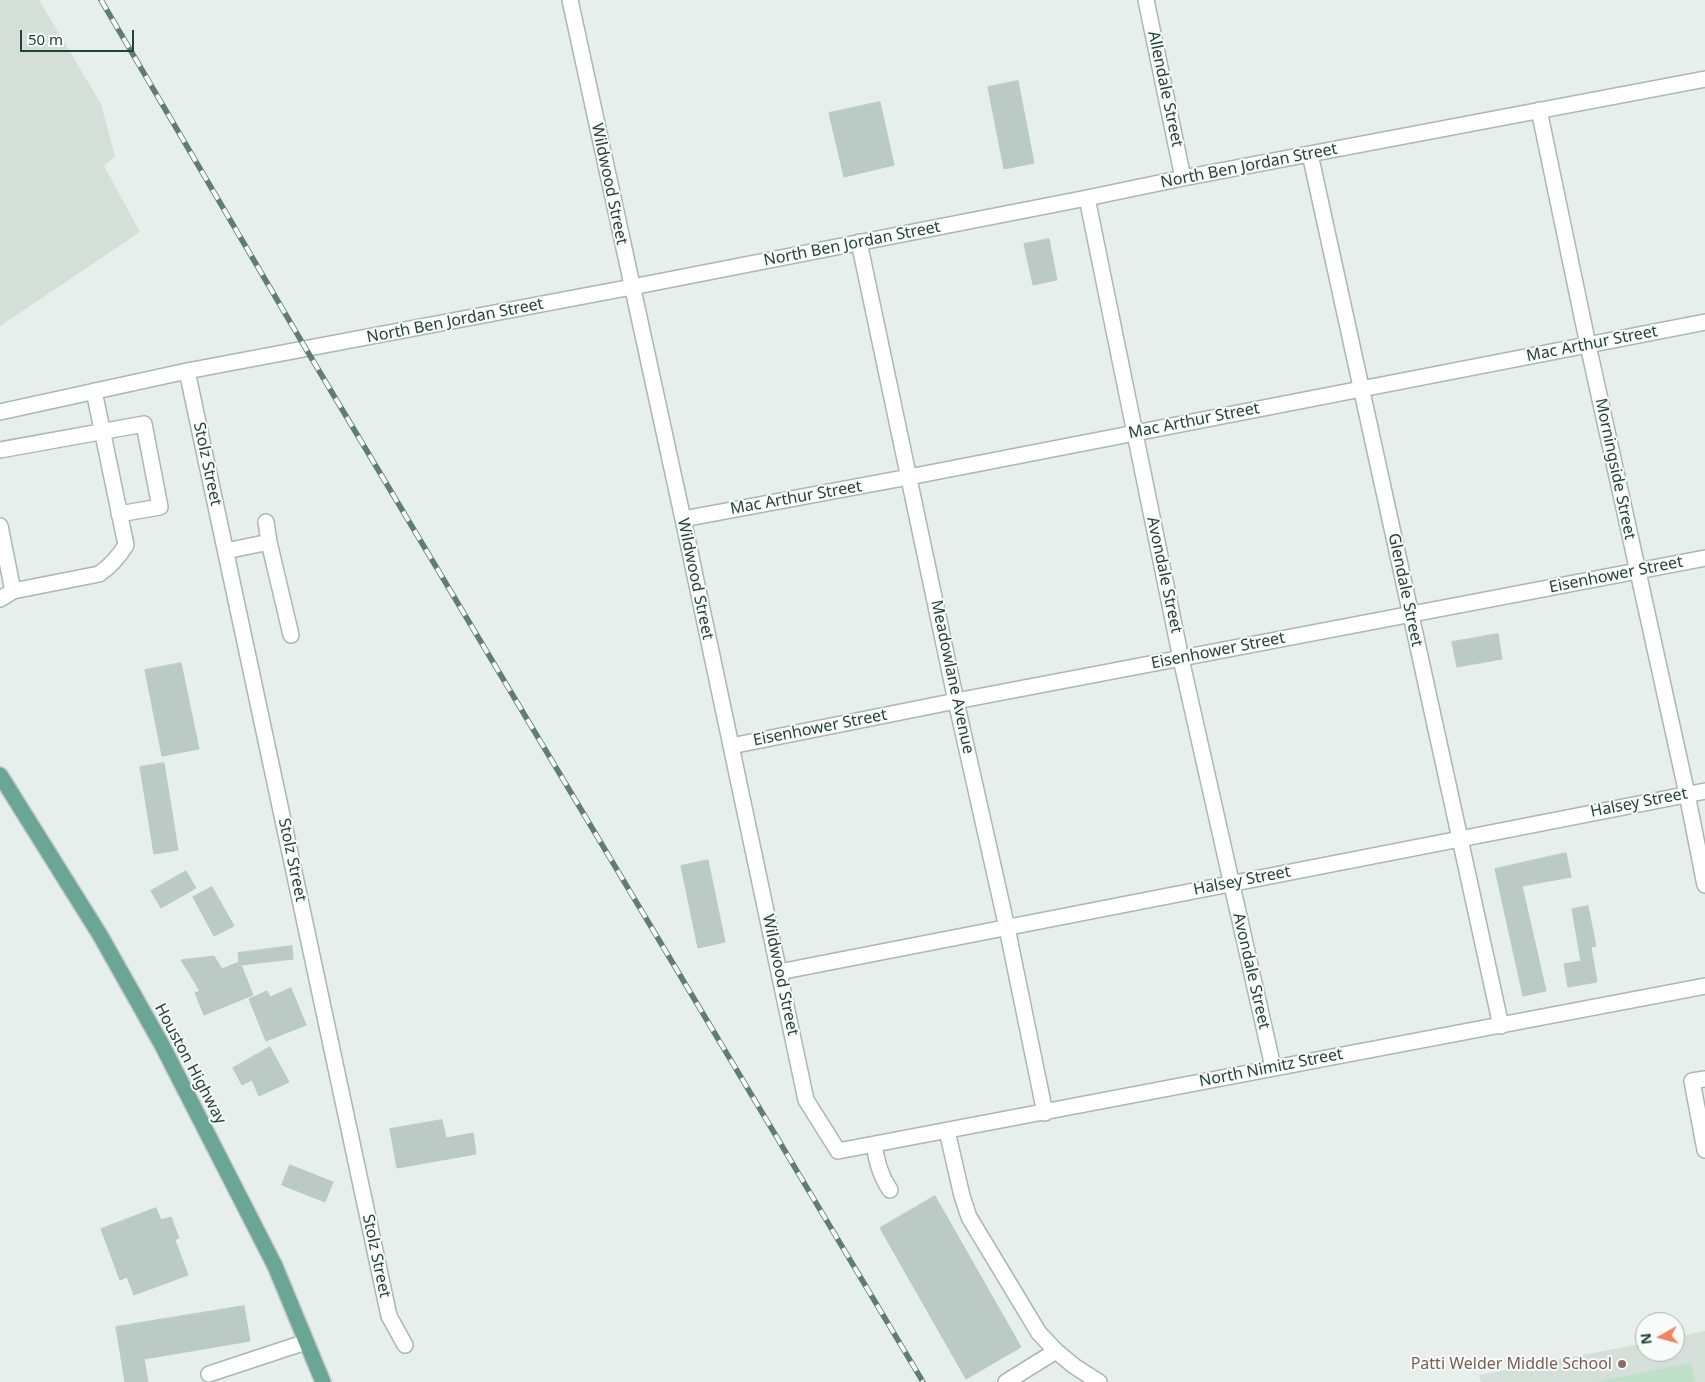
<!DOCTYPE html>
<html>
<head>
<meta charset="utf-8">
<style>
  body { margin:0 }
  #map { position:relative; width:1705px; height:1382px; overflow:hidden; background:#e6efeb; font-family:"Noto Sans",sans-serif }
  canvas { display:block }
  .north { position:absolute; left:1635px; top:1312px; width:50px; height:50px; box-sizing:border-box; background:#f7fbf9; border:1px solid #a3b1ad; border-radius:50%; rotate:263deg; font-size:14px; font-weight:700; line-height:20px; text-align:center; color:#24423a }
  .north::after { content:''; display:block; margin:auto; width:18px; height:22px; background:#f4845f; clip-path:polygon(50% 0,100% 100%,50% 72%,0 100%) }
  .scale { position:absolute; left:20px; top:30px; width:114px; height:22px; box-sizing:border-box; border:2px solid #24423a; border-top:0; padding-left:6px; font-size:15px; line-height:18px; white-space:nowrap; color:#24423a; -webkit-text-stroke:4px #f7fbf9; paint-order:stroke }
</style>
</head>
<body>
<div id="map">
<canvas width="1705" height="1382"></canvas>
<div class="north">N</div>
<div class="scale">50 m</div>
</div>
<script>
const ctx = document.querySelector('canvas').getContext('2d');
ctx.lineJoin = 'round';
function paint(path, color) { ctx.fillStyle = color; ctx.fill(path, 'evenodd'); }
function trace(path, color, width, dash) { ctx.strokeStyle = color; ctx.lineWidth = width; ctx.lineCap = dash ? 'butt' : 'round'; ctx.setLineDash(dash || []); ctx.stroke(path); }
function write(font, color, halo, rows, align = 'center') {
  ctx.font = font + ' "Noto Sans",sans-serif'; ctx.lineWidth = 4; ctx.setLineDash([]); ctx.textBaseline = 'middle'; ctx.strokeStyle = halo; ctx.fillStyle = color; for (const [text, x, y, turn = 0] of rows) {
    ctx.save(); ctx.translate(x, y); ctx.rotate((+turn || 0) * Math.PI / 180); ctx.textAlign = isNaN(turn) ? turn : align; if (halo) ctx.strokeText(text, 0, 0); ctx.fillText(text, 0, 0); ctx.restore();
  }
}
paint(new Path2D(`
  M0 0H39L101 104 115 156 104 166 140 232 0 326Z
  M1705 1331V1382H1481L1479 1375 1645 1343V1352H1675V1337Z`), '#d4dfda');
paint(new Path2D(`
  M1691 1363 1695 1382H1596Z`), '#bfe0c8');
const building = new Path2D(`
  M1018 81 1034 163 1004 169 988 87Z
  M880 102 894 165 844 177 829 113Z
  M1049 239 1057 280 1033 285 1024 244Z
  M1498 634 1502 659 1457 667 1452 642Z
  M181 663 199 749 162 756 145 670Z
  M164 763 178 850 154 854 140 767Z
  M1566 853 1571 877 1522 886 1546 991 1523 996 1495 869Z
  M708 860 725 942 698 948 681 866Z
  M186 871 196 888 161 908 151 891Z
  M212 887 234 926 214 936 193 897Z
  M1588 906 1596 946 1591 947 1597 982 1568 987 1564 964 1581 961 1572 909Z
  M292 946 293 959 241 965 253 995 204 1015 195 993 200 991 181 960 214 956 222 969 239 962 238 953Z
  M291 988 306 1025 266 1041 249 999 267 991 270 997Z
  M270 1047 289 1082 259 1096 252 1080 242 1085 233 1068Z
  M442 1120 446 1138 473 1133 476 1154 397 1168 390 1129Z
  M290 1165 333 1182 325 1202 282 1185Z
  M935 1196 1021 1347 966 1379 880 1228Z
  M156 1208 161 1220 171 1217 179 1238 175 1240 188 1275 134 1295 127 1277 120 1280 101 1229Z
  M244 1306 250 1341 144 1359 148 1382H125L116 1327Z`);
paint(building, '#bbcac4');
trace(building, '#b8c9c2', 1);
const minor = new Path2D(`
  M570 0 683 519 806 1100 838 1151 1705 986
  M1146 0 1183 178
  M1539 110 1588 345 1687 794 1705 885
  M1310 154 1501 1026
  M1087 198 1181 659 1273 1067
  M859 242 956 701 1007 928 1045 1113
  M187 371 389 1316 405 1345
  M0 412 187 371 632 287 1087 198 1183 178 1705 79
  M0 450 144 424 160 507 119 514
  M683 519 909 477 1705 322
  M266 522 269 542
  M0 526 13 591 0 599
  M226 551 269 542 291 635
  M13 591 99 574C111 566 118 558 126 545L94 391
  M731 746 956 701 1705 558
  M779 972 1705 791
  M1705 1079 1692 1081 1705 1150
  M947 1131 962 1196 969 1217 1039 1333 1056 1351 1074 1366 1099 1382
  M874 1145C877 1162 880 1175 890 1190
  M209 1374 306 1342
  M1006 1382 1056 1351`);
const major = new Path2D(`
  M0 775 100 935 162 1045 275 1266 323 1382`);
trace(minor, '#a8b8b2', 18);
trace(major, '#c2cac8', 18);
trace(minor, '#fff', 15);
trace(major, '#6aa596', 15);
const rail = new Path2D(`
  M101 0 306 349 923 1382`);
trace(rail, '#5f7d75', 5.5);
trace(rail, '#f7fbf9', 4, [11]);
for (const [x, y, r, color] of [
  [1622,1364,5,"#8d6e63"]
]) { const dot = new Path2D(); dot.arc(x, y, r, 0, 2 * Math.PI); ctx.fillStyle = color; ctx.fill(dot); trace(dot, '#f7fbf9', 2); }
write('16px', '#24423a', '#f7fbf9', [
  ["Allendale Street",1165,89,78],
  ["North Ben Jordan Street",1249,166,-11],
  ["Wildwood Street",609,184,78],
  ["North Ben Jordan Street",852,244,-11],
  ["North Ben Jordan Street",455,321,-11],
  ["Mac Arthur Street",1592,344,-11],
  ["Mac Arthur Street",1194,421,-11],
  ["Stolz Street",207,464,78],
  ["Morningside Street",1615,469,78],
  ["Mac Arthur Street",796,498,-10],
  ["Avondale Street",1164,575,78],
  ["Eisenhower Street",1616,575,-11],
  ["Wildwood Street",695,579,78],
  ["Glendale Street",1405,590,78],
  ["Eisenhower Street",1218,651,-11],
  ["Meadowlane Avenue",952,677,78],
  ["Eisenhower Street",820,728,-11],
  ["Halsey Street",1639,803,-11],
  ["Stolz Street",292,860,78],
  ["Halsey Street",1242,881,-11],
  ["Avondale Street",1251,971,77],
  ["Wildwood Street",780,975,78],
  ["Houston Highway",190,1064,62],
  ["North Nimitz Street",1271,1068,-11],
  ["Stolz Street",376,1256,78]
]);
write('16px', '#785e54', '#f7fbf9', [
  ["Patti Welder Middle School",1612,1364]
], 'right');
</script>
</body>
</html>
